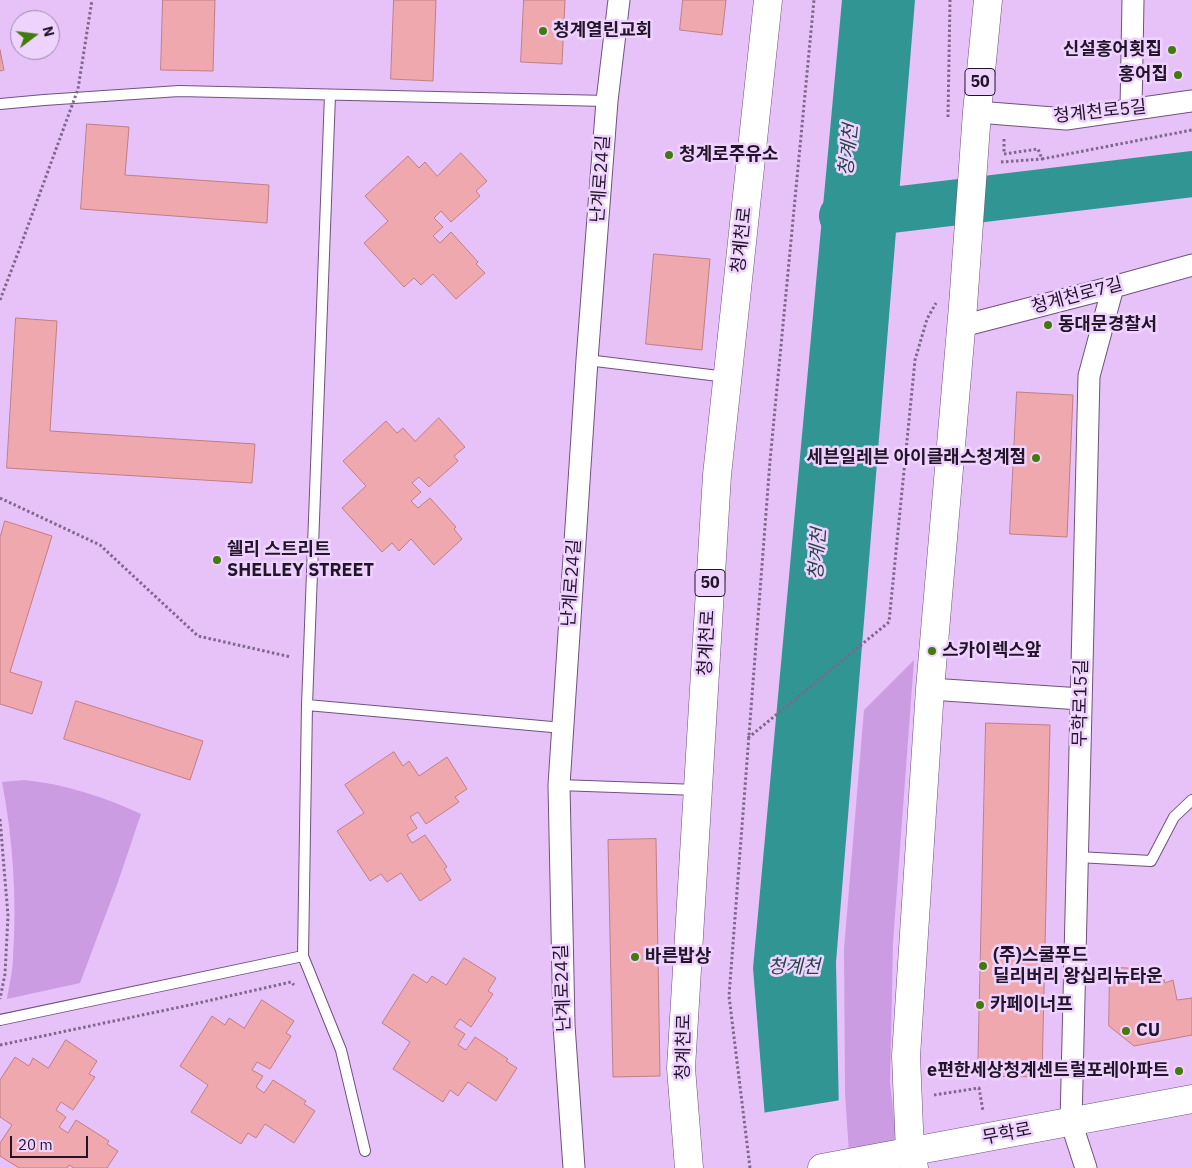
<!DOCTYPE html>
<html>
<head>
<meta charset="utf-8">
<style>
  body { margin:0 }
  #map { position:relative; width:1192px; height:1168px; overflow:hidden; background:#e6c2f9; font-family:"IBM Plex Sans",sans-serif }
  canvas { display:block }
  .north { position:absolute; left:10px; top:10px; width:50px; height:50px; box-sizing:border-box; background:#efd3ff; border:1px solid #9d87a9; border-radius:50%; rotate:75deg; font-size:14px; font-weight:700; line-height:20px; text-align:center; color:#231529 }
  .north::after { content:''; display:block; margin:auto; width:18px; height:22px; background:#447a0c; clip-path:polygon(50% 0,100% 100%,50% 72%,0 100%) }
  .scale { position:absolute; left:10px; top:1136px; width:78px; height:22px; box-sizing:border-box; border:2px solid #231529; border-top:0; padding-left:6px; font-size:15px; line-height:18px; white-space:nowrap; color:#231529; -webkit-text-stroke:4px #efd3ff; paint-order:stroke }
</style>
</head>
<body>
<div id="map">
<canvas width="1192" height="1168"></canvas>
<div class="north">N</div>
<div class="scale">20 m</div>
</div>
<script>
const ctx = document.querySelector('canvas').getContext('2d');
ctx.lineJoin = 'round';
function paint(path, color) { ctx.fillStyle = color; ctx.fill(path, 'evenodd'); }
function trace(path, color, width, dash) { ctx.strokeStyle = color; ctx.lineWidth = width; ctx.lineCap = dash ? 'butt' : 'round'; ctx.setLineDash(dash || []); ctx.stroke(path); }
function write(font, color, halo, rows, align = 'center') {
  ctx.font = font + ' "IBM Plex Sans","Noto Sans KR",sans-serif'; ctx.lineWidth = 5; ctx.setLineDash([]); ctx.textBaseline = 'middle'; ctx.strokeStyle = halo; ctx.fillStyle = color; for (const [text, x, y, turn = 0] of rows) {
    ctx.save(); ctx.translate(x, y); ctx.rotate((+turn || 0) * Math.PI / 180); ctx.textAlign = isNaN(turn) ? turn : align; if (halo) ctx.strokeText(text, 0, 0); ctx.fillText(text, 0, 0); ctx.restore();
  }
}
paint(new Path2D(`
  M914 660 893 943 890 1083 900 1168H850L845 1093 844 949 864 710Z
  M24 780C65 784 104 797 141 814L118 882 80 983 7 999C9 985 13 971 13 957 17 899 13 839 2 782Z`), '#cb9ce2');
paint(new Path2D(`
  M842 0H915L836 962 840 1168H769L753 968Z`), '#319593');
paint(new Path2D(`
  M841 1100 843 1168H766L762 1113Z`), '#e6c2f9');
trace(new Path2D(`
  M842 216 1192 174`), '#319593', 46);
const building = new Path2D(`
  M163 0H215L213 71 161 70Z
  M394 0H436L433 81 391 79Z
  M524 0H565L562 64 521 62Z
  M683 0H726L722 35 680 30Z
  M0 50 4 70 0 71Z
  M87 124 129 127 125 175 269 185 267 223 81 209Z
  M461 153 487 181 476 191 480 196 451 222 441 211 434 218 443 227 433 236 440 243 451 232 478 262 476 264 485 273 456 299 433 274 421 285 414 278 404 287 364 243 388 221 365 196 408 156 419 168 425 162 437 176Z
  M654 254 710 259 702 350 646 344Z
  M16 318 57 321 50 431 255 444 252 483 7 468Z
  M1017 392 1073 395 1067 537 1010 534Z
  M439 418 465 447 454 456 458 461 429 487 419 477 412 483 421 492 411 501 418 508 430 498 456 527 454 529 462 539 434 565 411 539 399 551 392 543 382 552 342 508 366 486 343 461 386 421 397 433 403 428 415 441Z
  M5 521 52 536 10 672 42 682 32 714 0 704V538Z
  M76 701 203 741 190 780 64 739Z
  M986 723 1050 725 1042 1077 978 1076Z
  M394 752 403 766 409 761 419 776 447 757 467 789 455 797 459 802 426 824 418 812 410 817 417 828 407 835 412 843 425 835 447 867 444 869 451 880 420 901 401 873 387 882 381 874 370 881 337 831 364 813 345 785Z
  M656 839 660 1076 613 1077 608 840Z
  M464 958 496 978 488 991 493 994 471 1027 460 1019 454 1027 465 1034 458 1045 466 1050 475 1037 508 1059 506 1061 517 1068 496 1101 468 1082 458 1096 450 1090 443 1102 393 1069 410 1042 382 1023 413 974 427 983 432 976 446 985Z
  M1110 967 1161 970 1165 983 1173 980 1177 1000 1192 998V1035L1134 1046 1109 1026Z
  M262 1000 294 1021 286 1033 291 1036 270 1069 257 1062 252 1070 263 1076 256 1087 264 1093 273 1080 306 1101 304 1104 315 1111 294 1143 265 1124 256 1138 248 1133 241 1144 191 1112 208 1085 180 1066 212 1016 225 1025 229 1018 244 1028Z
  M66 1040 97 1061 89 1074 95 1077 73 1110 61 1102 56 1110 66 1117 59 1127 68 1133 76 1120 109 1141 107 1144 118 1151 107 1168H74L69 1165 67 1168H19L0 1156V1143L12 1125 0 1117V1080L15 1057 29 1066 33 1058 48 1068Z`);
paint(building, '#efa8ae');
trace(building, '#c07e84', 1);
const lane = new Path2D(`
  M330 95 307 705 303 956 341 1050 365 1151
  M0 104 44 100 179 91 607 101
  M587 360 727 377
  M307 705 563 728
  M559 785 698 790
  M1078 857 1151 861 1174 817 1192 800
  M0 1020 303 956`);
const street = new Path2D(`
  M1131 109 1133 0
  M977 112 1066 119 1192 101
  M962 326 1113 287 1192 265
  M930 689 1081 699
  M574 1168 564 1025 559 785 587 360 607 101 619 0
  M1086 1168 1071 1122 1089 376 1113 287`);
const secondary = new Path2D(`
  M822 1168 1192 1099`);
const primary = new Path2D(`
  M689 1168 681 1068 717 475 768 0
  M914 1168 910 1152 906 1056 930 689 963 306 977 112 988 0`);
trace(lane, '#715181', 12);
trace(street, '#715181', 23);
trace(secondary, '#715181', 29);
trace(primary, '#715181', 29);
trace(new Path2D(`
  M948 117 950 0
  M1004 139V154L1038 149 1042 159 1192 130
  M1001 162 1042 159
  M0 300 18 253
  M0 498 100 545 198 636 291 657
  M748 738 889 622 915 360 927 319 936 303
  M0 819 8 916 5 974 0 999
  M0 1045 185 1006 291 982 294 985
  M934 1095 979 1088 983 1111
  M750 1168 729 996 770 461 814 0`), '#7f678b', 3, [2.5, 2.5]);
trace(lane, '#fff', 10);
trace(street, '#fff', 21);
trace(secondary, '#fff', 28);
trace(primary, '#fff', 28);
trace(new Path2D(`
  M18 253 78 89 92 0`), '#7f678b', 3, [2.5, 2.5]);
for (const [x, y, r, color] of [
  [543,31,5,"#447a0c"],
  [1172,50,5,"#447a0c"],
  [1178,75,5,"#447a0c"],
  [669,155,5,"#447a0c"],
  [1048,325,5,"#447a0c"],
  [1036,458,5,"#447a0c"],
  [217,560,5,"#447a0c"],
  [932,651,5,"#447a0c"],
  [635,957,5,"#447a0c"],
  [983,966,5,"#447a0c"],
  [980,1005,5,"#447a0c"],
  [1126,1031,5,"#447a0c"],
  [1179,1071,5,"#447a0c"]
]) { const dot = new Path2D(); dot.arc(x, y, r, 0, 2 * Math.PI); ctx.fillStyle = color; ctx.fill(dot); trace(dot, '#efd3ff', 2); }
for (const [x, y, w] of [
  [980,82,30],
  [710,583,30]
]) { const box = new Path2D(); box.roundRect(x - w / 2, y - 13.5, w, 27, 4); ctx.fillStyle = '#efd3ff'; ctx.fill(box); trace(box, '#231529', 1); }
write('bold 16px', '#231529', null, [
  ["50",980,82],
  ["50",710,583]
]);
write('bold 18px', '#231529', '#efd3ff', [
  ["청계열린교회",553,31],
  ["신설홍어횟집",1162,50,"right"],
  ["홍어집",1168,75,"right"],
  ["청계로주유소",679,155],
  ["동대문경찰서",1058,325],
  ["세븐일레븐 아이클래스청계점",1026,458,"right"],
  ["쉘리 스트리트",227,550],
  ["SHELLEY STREET",227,571],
  ["스카이렉스앞",942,651],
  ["(주)스쿨푸드",993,956],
  ["딜리버리 왕십리뉴타운",993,977],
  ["바른밥상",645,957],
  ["카페이너프",990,1005],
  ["CU",1136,1031],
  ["e편한세상청계센트럴포레아파트",1169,1071,"right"]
], 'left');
write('18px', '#231529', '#efd3ff', [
  ["청계천로5길",1100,112,-6],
  ["난계로24길",601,179,-86],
  ["청계천로",742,240,-84],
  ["청계천로7길",1077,296,-15],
  ["난계로24길",572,583,-86],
  ["청계천로",707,643,-87],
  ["무학로15길",1081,703,-89],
  ["난계로24길",563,988,-92],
  ["청계천로",684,1047,-89],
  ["무학로",1007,1134,-11]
]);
write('italic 19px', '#274545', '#efd3ff', [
  ["청계천",849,150,-84],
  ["청계천",818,554,-86],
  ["청계천",794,968]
]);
</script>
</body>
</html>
